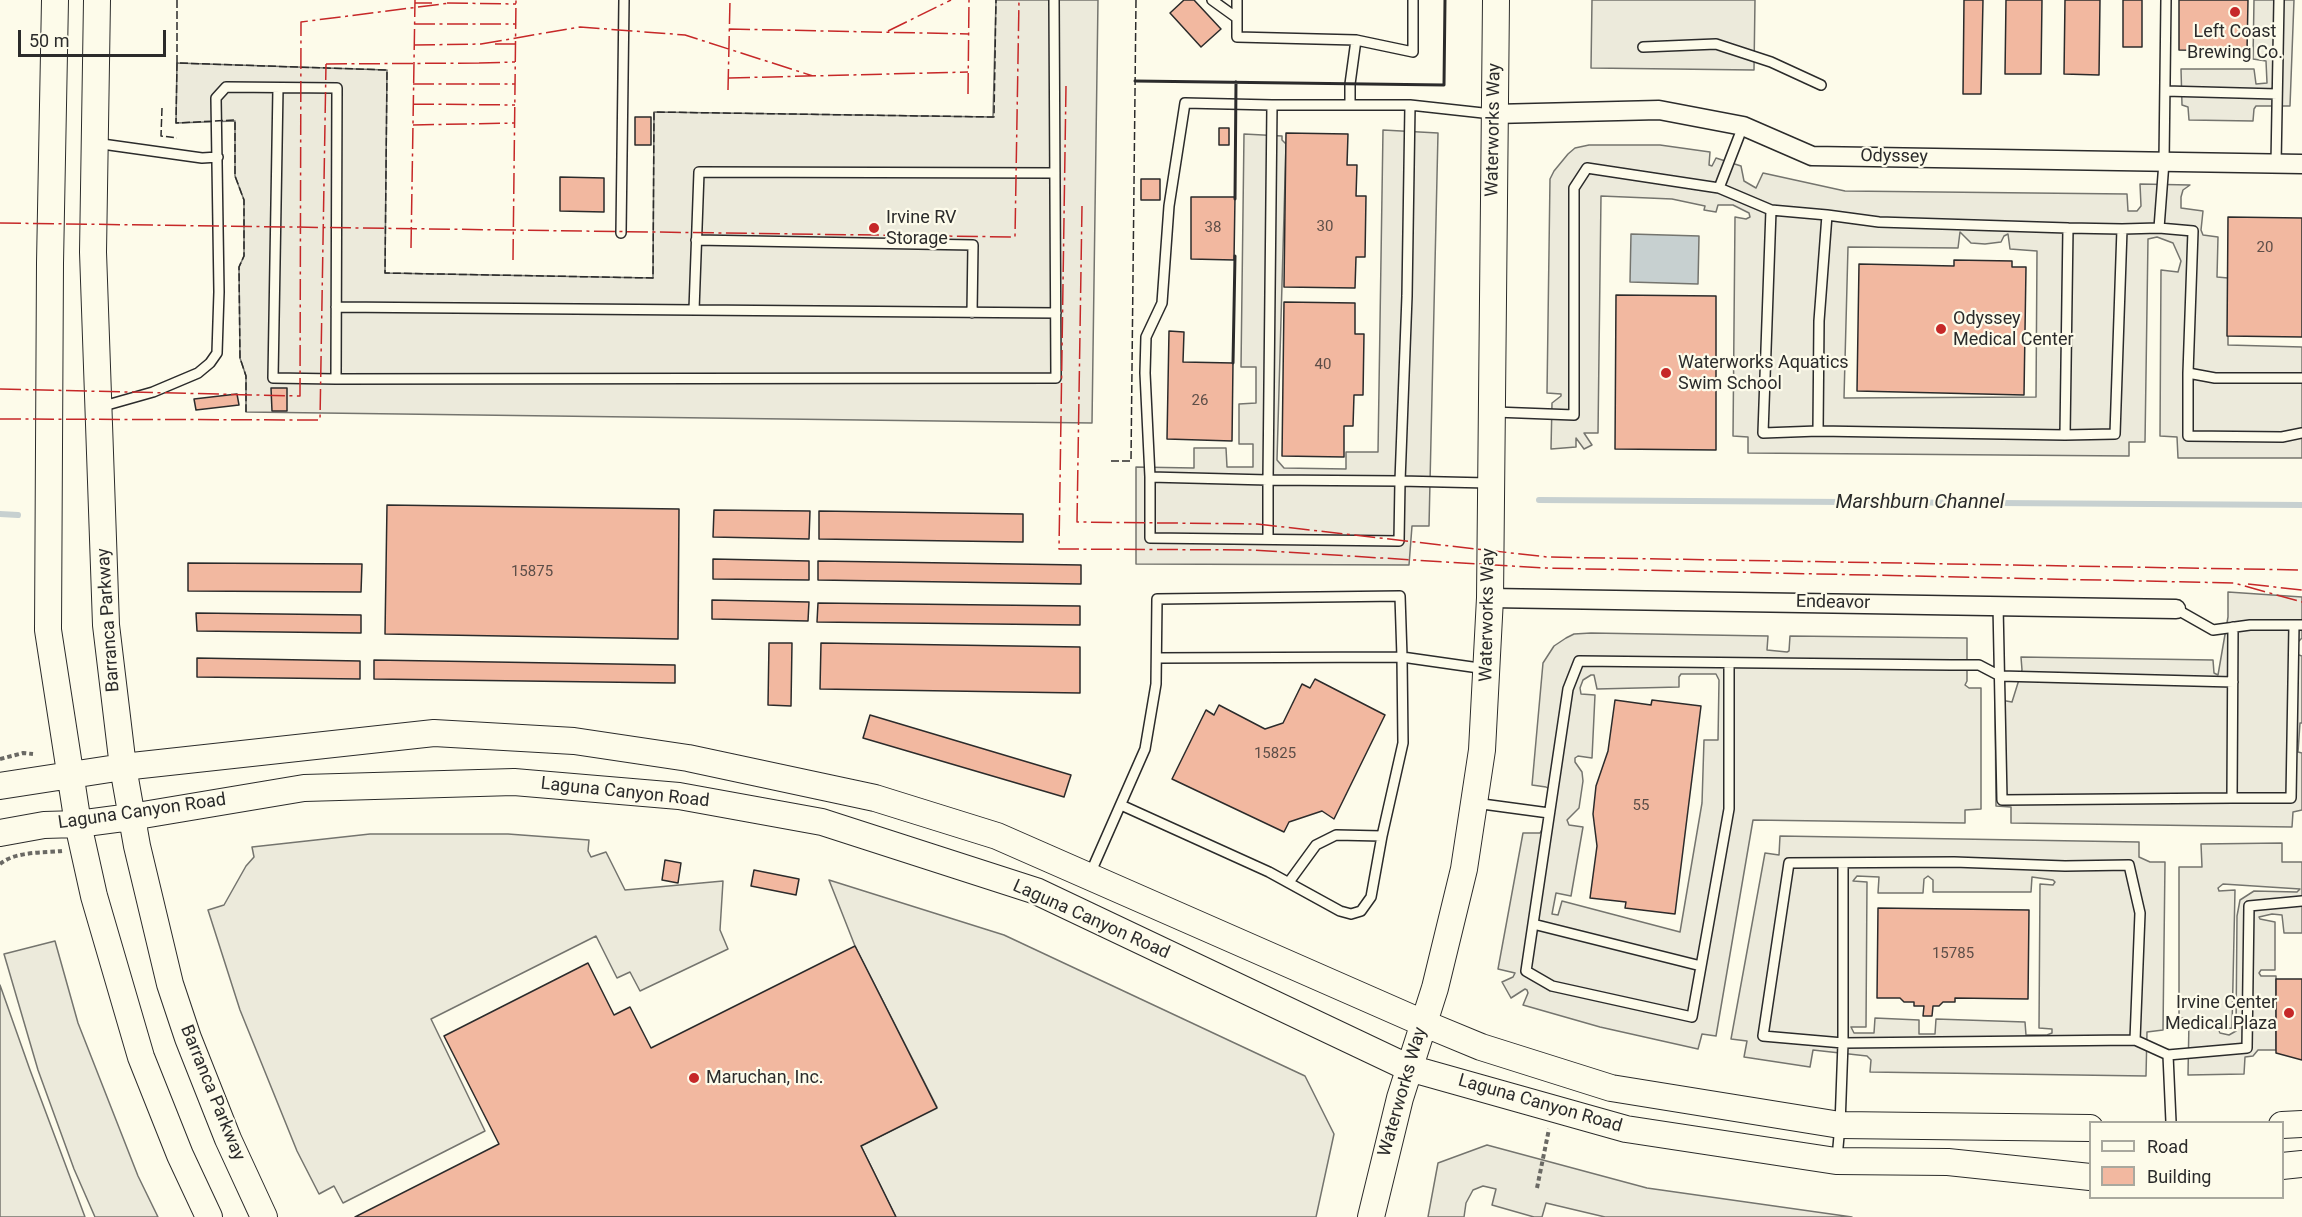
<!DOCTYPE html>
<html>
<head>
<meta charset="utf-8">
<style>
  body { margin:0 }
  #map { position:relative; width:2302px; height:1217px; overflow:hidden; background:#fdfbea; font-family:Roboto,sans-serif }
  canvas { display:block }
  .legend { position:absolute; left:2089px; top:1121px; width:195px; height:78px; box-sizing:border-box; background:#fdfbea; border:2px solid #a9a89e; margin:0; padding:8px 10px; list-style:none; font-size:18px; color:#2b2b2b }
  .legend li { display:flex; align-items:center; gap:12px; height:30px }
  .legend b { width:30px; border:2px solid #a9a89e }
  .scale { position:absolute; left:18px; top:30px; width:148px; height:27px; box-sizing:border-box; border:3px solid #2b2b2b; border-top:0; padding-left:8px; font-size:18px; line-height:21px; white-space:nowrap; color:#2b2b2b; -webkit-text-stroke:4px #fdfbea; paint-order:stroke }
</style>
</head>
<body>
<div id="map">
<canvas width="2302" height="1217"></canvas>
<ul class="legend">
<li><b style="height:8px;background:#fdfbea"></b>Road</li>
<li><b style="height:16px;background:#f2b8a0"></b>Building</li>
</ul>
<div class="scale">50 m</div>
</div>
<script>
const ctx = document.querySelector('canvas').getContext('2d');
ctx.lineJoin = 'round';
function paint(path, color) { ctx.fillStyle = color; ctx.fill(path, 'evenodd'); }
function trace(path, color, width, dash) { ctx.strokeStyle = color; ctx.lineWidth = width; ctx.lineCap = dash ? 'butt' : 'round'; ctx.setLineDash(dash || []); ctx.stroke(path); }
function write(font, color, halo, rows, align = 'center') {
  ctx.font = font + ' Roboto,sans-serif'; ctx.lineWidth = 4.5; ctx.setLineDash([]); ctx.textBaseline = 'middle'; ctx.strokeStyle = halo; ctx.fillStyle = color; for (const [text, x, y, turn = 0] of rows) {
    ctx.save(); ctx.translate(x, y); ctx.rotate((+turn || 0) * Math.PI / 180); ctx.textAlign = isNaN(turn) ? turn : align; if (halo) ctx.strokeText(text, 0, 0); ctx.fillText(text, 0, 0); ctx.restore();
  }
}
const parking = new Path2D(`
  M996 0H1098L1092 423 246 412V376L240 358 239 267 244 256V200L235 176V121L176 123 177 63 387 70 385 273 653 278 654 112 993 117Z
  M1592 0H1755L1754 70 1591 68Z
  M2254 0H2294L2290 106H2256L2254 109 2253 121 2189 120 2188 107 2182 105 2181 69H2254L2256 84 2267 83 2266 61 2253 59Z
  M1383 130 1438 133 1429 526H1412L1409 565 1136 564V467L1194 468V448H1226L1227 467H1253V444H1239V404L1256 403V367H1241L1244 134 1282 136V140L1286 144 1277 460 1284 468 1346 469V452H1378Z
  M1589 145H1660L1710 152 1709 165 1712 166 1716 158 1741 166 1744 181 1756 188 1763 173 1845 191 2127 194 2128 211H2137L2141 206 2140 184 2190 185 2183 190 2181 197V208L2203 211 2201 230 2203 235 2218 237 2217 277 2228 278V345L2302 347V458H2178L2177 437 2160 436 2161 270 2178 272 2181 261 2173 243 2157 237 2148 239 2145 442H2129V456L1748 453V437L1733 436 1735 217 1746 219 1750 217 1749 213 1733 205H1718L1716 212 1704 210 1705 206 1672 199 1601 196 1598 433H1584L1592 445 1584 449 1576 438V447L1551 449 1552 403 1561 396V394L1547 393 1550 179 1554 171 1568 154 1575 148ZM1960 232 1971 243 1985 244 2001 242 2004 236 2008 234 2010 249 2037 251 2036 397 1844 398 1848 247 1958 248Z
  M2228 592 2302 597V638L2298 642 2296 654 2302 656V723H2300L2298 752 2302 753V810L2293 812 2292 827 2011 823V807L1996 806 1995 699 2012 702 2022 670 2021 657 2213 660 2214 673 2218 675 2228 617Z
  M1591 633 1768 636 1767 650 1787 652 1789 651 1790 636 1967 638V681L1965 685 1969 688H1981V809L1965 810V823L1753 820 1716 1036 1702 1034 1698 1049 1600 1027 1523 1005 1528 993 1527 990 1525 989 1511 998 1502 982 1513 977 1515 973 1498 969 1523 833H1540L1544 826 1549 789 1546 787 1532 785 1543 663 1554 646 1566 638 1574 634ZM1681 674H1716L1719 680 1718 740H1704L1702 803 1680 932 1562 901 1558 915 1552 914 1556 893 1571 896 1583 827 1569 825 1567 820 1579 808 1583 781 1582 772 1575 762V758L1578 756 1592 758 1595 695 1581 694 1580 688 1583 680 1591 675H1594L1597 689 1679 687V677Z
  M370 834H508L589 840 588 851 591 857 606 852 625 890 723 881 720 930 728 949 640 991 630 972 617 978 596 936 431 1019 485 1131 343 1203 334 1186 319 1194 297 1151 240 1010 208 910 224 905 246 866 254 857 252 847Z
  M1780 836 2139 842V857L2150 862H2165L2163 1030 2147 1032 2146 1076 1870 1072 1871 1060 1867 1056 1813 1050 1810 1067 1744 1057 1747 1041 1731 1039 1765 853 1779 855ZM1857 876 1879 877 1878 893H1923L1924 879 1928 876 1933 880V892H2031L2032 877 2053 880 2055 882 2053 885 2040 884 2039 1028 2052 1029V1033L2047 1035H2026L2025 1022 1936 1019 1935 1034H1919V1020L1875 1018 1874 1033H1854L1851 1027H1866L1867 882 1853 881Z
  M2282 843V862H2302V933H2284L2282 915 2272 914 2259 917 2260 919 2275 922V970H2261L2259 973 2261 976H2276V1050H2258L2253 1056 2245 1057 2244 1074 2188 1075 2189 1021 2185 1018H2179V867H2202L2201 844ZM2223 884 2300 889 2297 892 2254 891 2240 900 2237 916 2236 1031 2229 1035 2220 1033 2218 1029 2232 1028 2235 890 2219 891 2218 888Z
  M829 880 1004 935 1305 1076 1334 1134 1316 1217H896L861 1146 937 1107 855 946Z
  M55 941 78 1023 138 1176 158 1217H95L74 1169 38 1070 4 954Z
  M0 985 30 1070 85 1217H0Z
  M1487 1145 1647 1188 1852 1217H1605L1546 1203 1542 1217H1534L1492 1205 1496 1189 1483 1186 1473 1190 1466 1203 1464 1217H1428L1438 1163Z`);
paint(parking, '#eceadb');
trace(parking, '#74746e', 1.5);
const water = new Path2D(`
  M1631 234 1699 236 1698 284 1630 282Z`);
paint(water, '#c7d0d0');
trace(water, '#74746e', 1.5);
trace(new Path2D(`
  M1539 500 2302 505
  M0 514 18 515`), '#c7d0d0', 6);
const building = new Path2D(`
  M1184 0H1194L1221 29 1201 47 1170 13Z
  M1964 0H1983L1981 94H1963Z
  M2006 0H2042L2041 74H2005Z
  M2065 0H2100L2099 75 2064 74Z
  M2123 0H2142V47H2123Z
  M2179 0H2248L2247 51 2179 50Z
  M635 117H651V145H635Z
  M1219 128H1229V145H1219Z
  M1286 133 1348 134 1347 165H1357L1356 196H1366L1365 257H1356L1355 288 1284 287Z
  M560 177 604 178V212L560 211Z
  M1141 179H1160V200H1141Z
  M1191 197H1235L1234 260 1191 259Z
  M2228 217 2302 218V337L2227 336Z
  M1954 260 2012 261V267H2026L2024 395 1857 391 1859 264 1954 266Z
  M1616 295 1716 296V450L1615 449Z
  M1284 302 1355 303V334H1364L1363 395H1354L1353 426H1344V457L1282 456Z
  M1169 331 1184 332 1183 362 1233 363 1232 441 1167 439Z
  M271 388H287V411H272Z
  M237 394 239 405 196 410 194 399Z
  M387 505 679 509 678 639 385 634Z
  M714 510 810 511 809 539 713 537Z
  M819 511 1023 514V542L819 539Z
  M713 559 809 561V580L713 579Z
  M818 561 1081 565V584L818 580Z
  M188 563 362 564 361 592 188 591Z
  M712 600 809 602 808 621 712 619Z
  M818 603 1080 606V625L817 622Z
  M196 613 361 615V633L197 631Z
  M769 643H792L791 706 768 705Z
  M821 643 1080 647V693L820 689Z
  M197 658 360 661V679L197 677Z
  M374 660 675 665V683L374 679Z
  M1315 679 1385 715 1334 819 1322 811 1289 822 1284 832 1172 779 1206 710 1214 715 1219 705 1265 729 1283 723 1302 684 1310 688Z
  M1615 700 1651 705 1652 700 1701 706 1675 914 1625 908 1626 902 1590 898 1597 846 1593 814 1596 786 1608 751Z
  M870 715 1071 775 1064 797 863 738Z
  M665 860 681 863 678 883 662 880Z
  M754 870 799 879 796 895 751 886Z
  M1878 908 2029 910 2028 999 1955 998V1002H1943L1939 1006H1933L1932 1016H1923L1924 1006H1914V1002H1904L1900 998H1877Z
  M855 946 937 1108 861 1146 896 1217H355L499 1144 444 1036 588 963 614 1015 630 1007 651 1048Z
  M2276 979H2302V1060L2276 1053Z`);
paint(building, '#f2b8a0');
trace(building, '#2b2b2b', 1.5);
const lane = new Path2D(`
  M1212 0 1237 18
  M1237 0V37L1356 40 1413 52V0
  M2166 0 2164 162 2159 228 2193 231 2188 373 2215 378H2302
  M1643 47 1716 44 1771 62 1821 85
  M278 88 273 378 336 379
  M2165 91 2277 94
  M1350 105V84L1356 40
  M95 143 202 158 218 157
  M2276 164 2279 0
  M1719 188 1743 126
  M1771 210 1763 433 1818 431 2065 435
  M2068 228 2122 229
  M621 233 624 0
  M696 240 973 245 972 313
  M336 307 1056 313
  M694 310 699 172 1055 173
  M2188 373V436L2282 437 2302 433
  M100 407 153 392 198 373 210 363 217 353 219 292 216 98 226 87 337 88 336 379 1056 378 1054 0
  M1495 412 1574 415V188L1587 168 1719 188 1771 210 1827 215
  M1818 431 1819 321 1827 215 1879 222 2068 228 2065 435 2115 434 2122 229 2159 228
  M1150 477 1145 373 1146 337 1162 303 1169 206 1185 103 1272 105
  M1488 483 1400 481 1407 296 1410 105 1492 114
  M1268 539V480L1150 477V538L1399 541 1400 481 1268 480 1272 105H1410
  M1998 605 2002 800 2232 798 2233 627
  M2176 609 2213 630 2250 625H2302
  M1729 663V809L1692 1017 1552 986 1526 971 1568 689 1579 661 1951 665H1979L2000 676 2233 682
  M2232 798H2291L2294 625
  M1475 803 1549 813
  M1121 805 1269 872 1340 911 1351 914 1361 911 1371 897 1382 836 1403 743 1402 657 1157 658
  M1843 863V1043L2135 1040
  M1090 874 1145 749 1156 684 1157 599 1400 596 1402 657 1486 669
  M1289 882 1316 845 1336 835 1382 836
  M1533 924 1701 966
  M2168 1055 2247 1048 2249 906 2302 901
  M1837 1158 1840 1125 1843 1043 1763 1036 1789 863 1954 862 2065 866 2129 865 2140 913 2135 1040 2168 1055 2171 1122`);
const street = new Path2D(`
  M1494 114 1659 110 1743 126 1812 156 2302 164
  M1490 598 2176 609`);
const secondary = new Path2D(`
  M55 0 50 263 48 630 78 824 94 896 141 1057 180 1155 209 1217
  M97 0 93 252 106 625 123 767 137 846 170 984 188 1038 228 1139 264 1217
  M0 786 123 767 434 733 574 741 688 758 875 798 997 836 1423 1023 1481 1047 1611 1088 1840 1125 2090 1128
  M0 833 44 825 78 824 131 817 304 788 514 782 679 796 822 822 1036 891 1409 1068 1626 1129 1836 1161 1948 1162 2090 1177
  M2282 1125 2302 1124
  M2282 1166 2302 1164
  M1371 1217 1400 1098 1435 988 1464 869 1482 750 1490 598 1496 0`);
trace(lane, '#2b2b2b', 12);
trace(street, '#2b2b2b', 21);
trace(secondary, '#2b2b2b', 28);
trace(new Path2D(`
  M0 759 23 753 33 754
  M0 864C16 851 43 853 62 851
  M1537 1188 1549 1129`), '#6a6964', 4, [4.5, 3]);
trace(lane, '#fdfbea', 9);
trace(street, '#fdfbea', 18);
trace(secondary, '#fdfbea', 26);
trace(new Path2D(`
  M177 0V63L387 70 385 273 653 278 654 112 994 117 996 0
  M177 63 176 123 235 120V176L244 200V256L239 267 240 358 246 376V412
  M162 108 161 136 177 138
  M1111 461H1131L1136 0`), '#2b2b2b', 1.5, [8, 3]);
trace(new Path2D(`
  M1135 81 1444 85 1445 0
  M1235 199 1236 82
  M1233 363 1235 256`), '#2b2b2b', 3);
trace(new Path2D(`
  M415 3H432
  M447 3 516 4
  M414 24H516
  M729 29 969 34
  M888 31 951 0
  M481 44 580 27 685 35 813 76
  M495 44H515
  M414 45 483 44
  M479 63 515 62
  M326 64 479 63
  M729 78 968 72
  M413 84H515
  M1066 86 1059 549 1251 550 1545 568 2234 583 2302 602
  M728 90 730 0
  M968 94 969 0
  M413 104 515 105
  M413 125 514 123
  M1082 206 1077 522 1257 524 1547 557 2302 570
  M0 223 1015 237 1019 0
  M411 248 415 0
  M513 260 516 0
  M0 389 300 396 301 22 450 3
  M0 419 320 420 326 64
  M2248 584 2302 590`), '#c62828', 1.5, [21, 4.5, 3, 4.5]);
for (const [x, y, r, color] of [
  [2235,12,6,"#c62828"],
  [874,228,6,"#c62828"],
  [1941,329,6,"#c62828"],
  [1666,373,6,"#c62828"],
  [2289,1013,6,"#c62828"],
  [694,1078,6,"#c62828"]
]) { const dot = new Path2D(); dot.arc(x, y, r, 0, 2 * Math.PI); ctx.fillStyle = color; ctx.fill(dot); trace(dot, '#fdfbea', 2); }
write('15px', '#5d4e48', null, [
  ["30",1325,227],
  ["38",1213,228],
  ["20",2265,248],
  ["40",1323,365],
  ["26",1200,401],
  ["15875",532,572],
  ["15825",1275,754],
  ["55",1641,806],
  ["15785",1953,954]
]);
write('18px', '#2b2b2b', '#fdfbea', [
  ["Left Coast",2235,32,"center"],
  ["Brewing Co.",2235,53,"center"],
  ["Irvine RV",886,218],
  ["Storage",886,239],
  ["Odyssey",1953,319],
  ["Medical Center",1953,340],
  ["Waterworks Aquatics",1678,363],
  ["Swim School",1678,384],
  ["Irvine Center",2277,1003,"right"],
  ["Medical Plaza",2277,1024,"right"],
  ["Maruchan, Inc.",706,1078]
], 'left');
write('18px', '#2b2b2b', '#fdfbea', [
  ["Waterworks Way",1494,130,-89],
  ["Odyssey",1894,157,1],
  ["Endeavor",1833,603,1],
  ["Waterworks Way",1488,615,-89],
  ["Barranca Parkway",109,620,-94],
  ["Laguna Canyon Road",625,793,6],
  ["Laguna Canyon Road",142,812,-8],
  ["Laguna Canyon Road",1091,920,24],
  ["Waterworks Way",1403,1092,-74],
  ["Barranca Parkway",212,1093,68],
  ["Laguna Canyon Road",1540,1104,16]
]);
write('italic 20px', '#2b2b2b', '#fdfbea', [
  ["Marshburn Channel",1920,503]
]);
</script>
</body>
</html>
